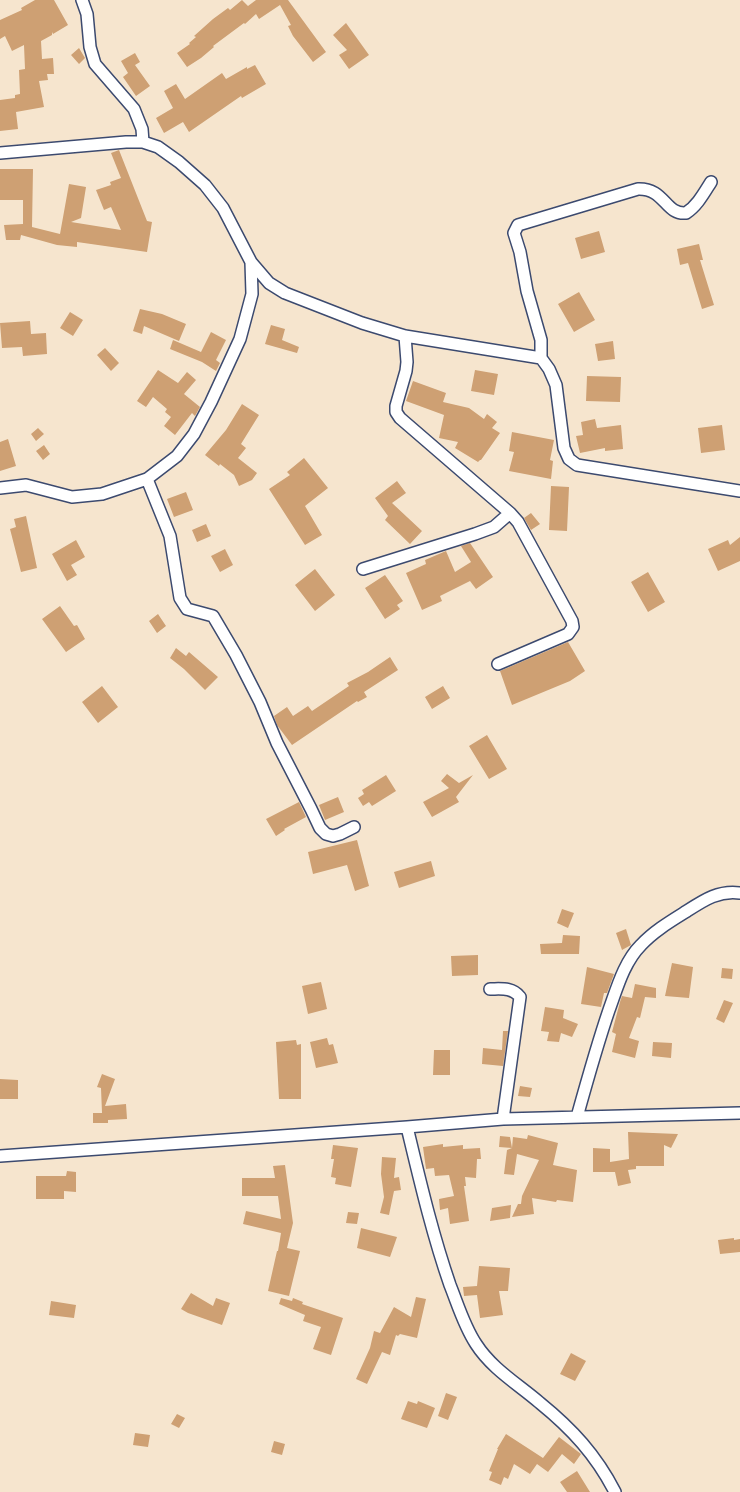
<!DOCTYPE html>
<html>
<head>
<meta charset="utf-8">
<style>
  body { margin:0 }
  canvas { display:block; background:#f6e5ce }
</style>
</head>
<body>
<canvas width="740" height="1492"></canvas>
<script>
const ctx = document.querySelector('canvas').getContext('2d');
ctx.lineJoin = 'round';
function paint(path, color) { ctx.fillStyle = color; ctx.fill(path, 'evenodd'); }
function trace(path, color, width, dash) { ctx.strokeStyle = color; ctx.lineWidth = width; ctx.lineCap = dash ? 'butt' : 'round'; ctx.setLineDash(dash || []); ctx.stroke(path); }
paint(new Path2D(`
  M35 0H54L68 25 53 34 52 32V35L41 41 42 59 53 58 54 74H47L48 80 39 81 44 107 16 112 18 129 0 131V100L15 98V95L20 94 19 70 25 69 24 45 12 51 5 36 0 39V20L22 10 21 8Z
  M242 0 248 6 256 0H288L326 52 313 62 293 36 288 26 291 25 280 5 259 19 256 14 245 24 244 23 213 46 214 47 201 58 187 67 177 53 190 44 189 43 196 37 194 36 213 19 228 8 230 10Z
  M346 23 369 55 349 69 339 55 347 50 333 35Z
  M79 48 85 58 79 64 71 55Z
  M135 53 140 62 135 65 150 86 136 96 123 77 128 73 121 61Z
  M255 65 266 84 242 98 241 96 189 132 183 122 164 133 156 118 173 108 164 91 176 84 185 99 222 73 226 79 247 67V69Z
  M119 150 147 221 152 222 147 252 77 242V247L57 245 21 235 20 240H6L4 225 23 224V200H0V169H33L32 227 60 234 69 184 86 187 81 218 71 222 121 230 111 207 104 210 96 190 111 185 110 182 121 178 111 153Z
  M599 231 605 252 581 259 575 238Z
  M699 244 703 260H700L714 305 702 309 688 263 680 265 677 249Z
  M579 292 595 320 574 332 558 304Z
  M140 309 162 314 186 324 179 341 144 326 142 334 133 331Z
  M70 312 83 320 73 336 60 328Z
  M30 321 31 334 46 333 47 354 23 356 22 347 2 348 0 323Z
  M271 325 285 329 282 340 299 347 297 353 265 344Z
  M211 332 226 340 216 360 220 363 216 371 202 362 170 349 173 340 201 352Z
  M613 341 615 359 598 361 595 344Z
  M105 348 119 363 111 371 97 355Z
  M158 370 178 383 187 372 196 380 184 394 200 407 195 416 192 413 175 435 164 426 171 417 165 412 167 409 153 397 146 407 137 401Z
  M475 370 498 374 494 395 471 391Z
  M587 376 621 377 620 402 586 401Z
  M413 381 446 393 443 402 469 408 484 419 487 414 497 422 492 428 500 433 481 460H480L478 462 455 448 458 442 439 438 444 415 406 401Z
  M242 404 259 415 241 444 246 448 238 458 257 473 252 480 239 486 234 475 220 464 219 466 205 455 226 430Z
  M595 419 597 428 621 425 623 449 605 451V448L580 453 576 436 583 435 581 422Z
  M722 425 725 450 701 453 698 428Z
  M38 428 44 434 36 441 31 434Z
  M512 432 554 440 550 460 553 461 551 479 509 471 514 452 509 451Z
  M8 439 16 466 0 471V442Z
  M44 445 50 454 43 460 36 451Z
  M304 458 328 488 305 506 322 535 305 545 269 489 290 475 287 472Z
  M397 481 406 493 392 503 422 531 410 544 385 520 388 516 375 498Z
  M551 486 569 487 567 531 549 530Z
  M186 492 193 510 174 517 167 499Z
  M531 513 540 524 531 530 524 518Z
  M26 516 37 568 21 572 10 529 16 527 14 519Z
  M206 524 211 536 197 542 192 530Z
  M740 537V561L718 571 708 549 728 540 730 545Z
  M76 540 85 557 71 565 77 575 67 581 52 554Z
  M470 543 493 577 476 589 470 581 440 596 442 601 422 610 406 573 426 564 425 560 446 551 455 572 471 562 461 546Z
  M225 549 233 565 220 572 211 556Z
  M315 569 335 595 315 611 295 585Z
  M648 572 665 602 648 612 631 582Z
  M385 575 403 601 397 605 400 609 385 619 365 588Z
  M60 606 74 626 77 625 85 639 66 652 42 619Z
  M158 614 166 626 157 633 149 621Z
  M568 642 585 671 570 681 512 705 500 671Z
  M176 648 186 656 189 652 218 677 205 690 184 669 170 658Z
  M390 657 398 670 364 692 367 697 358 702 357 701 292 745 277 725 274 716 287 707 293 716 308 706 312 711 349 686 347 683 368 672Z
  M102 686 118 707 98 723 82 702Z
  M443 686 450 698 432 709 425 697Z
  M487 735 507 769 489 779 469 746Z
  M447 774 459 783 473 775 456 797 459 802 432 817 423 802 449 788 441 781Z
  M386 775 396 791 372 806 369 802 363 806 358 798 364 794 362 790Z
  M338 797 344 812 325 820 319 805Z
  M299 802 306 817 284 829 285 830 276 836 266 819Z
  M357 840 369 886 355 891 347 865 313 874 308 852Z
  M431 861 435 876 399 888 394 872Z
  M562 909 574 913 568 928 557 923Z
  M626 929 631 945 622 950 616 933Z
  M563 935 580 936 579 954H541L540 944 562 943Z
  M478 955V975L452 976 451 956Z
  M672 963 693 967 689 998 665 996Z
  M587 967 614 974 607 993H604L601 1007 581 1004Z
  M722 968 733 969 732 979 721 978Z
  M321 982 327 1009 308 1014 302 986Z
  M635 984 656 988V998L645 997 640 1018 637 1017 629 1038 639 1041 635 1058 612 1052 616 1034 612 1032 620 1002 622 996 632 998Z
  M724 1000 733 1003 724 1023 716 1019Z
  M545 1007 564 1010 563 1018 578 1024 572 1037 561 1033 559 1042 547 1041 549 1032 541 1031Z
  M503 1031H508L503 1066 482 1064 483 1048 502 1050Z
  M327 1038 329 1045 333 1044 338 1063 316 1068 310 1042Z
  M296 1040 297 1045 301 1044V1099H279L276 1042Z
  M653 1042 672 1043 671 1058 652 1056Z
  M434 1050H450V1075H433Z
  M102 1074 115 1079 105 1106 126 1104 127 1119 108 1120V1123H93V1113H102L101 1088 97 1087Z
  M0 1079 18 1080V1099H0Z
  M520 1086 532 1088 530 1097 518 1096Z
  M628 1132 678 1134 671 1148 664 1145V1166H636V1169L628 1170 631 1183 618 1186 615 1172H593V1148L610 1149V1162L629 1159Z
  M528 1135 558 1143 553 1165 577 1170 573 1202 557 1200 556 1202 532 1198 534 1214 512 1217 518 1204H521L522 1196 539 1160 517 1154 514 1175 504 1174 507 1150 512 1148 499 1147 500 1136 510 1137 512 1148 513 1137 527 1139Z
  M443 1144V1147L463 1145V1149L480 1148 481 1159H477L476 1178 465 1177 466 1186H464L469 1221 450 1224 448 1208 440 1210 439 1199 454 1196 449 1175 435 1176 434 1168 426 1169 423 1147Z
  M333 1145 358 1148 351 1187 335 1184 336 1178 331 1177 334 1159H331Z
  M382 1157 396 1158 394 1178 399 1177 401 1190 394 1191 389 1215 380 1213 384 1197 381 1174Z
  M285 1165 293 1223 287 1248 300 1251 289 1296 268 1291 277 1251H278L281 1233 243 1224 246 1211 281 1219 278 1196H242V1178H275L273 1166Z
  M67 1171 76 1172V1192L64 1191V1199H36V1176H66Z
  M511 1205 510 1218 490 1221 492 1208Z
  M348 1212 359 1213 357 1224 346 1223Z
  M361 1228 397 1237 390 1257 357 1248Z
  M734 1238V1240L740 1239V1252L720 1254 718 1240Z
  M479 1266 510 1268 508 1291H499L503 1315 480 1318 477 1295 464 1296 463 1287 477 1286Z
  M191 1293 213 1306 216 1298 230 1303 222 1325 188 1313 181 1309Z
  M416 1297 426 1299 417 1338 400 1334 398 1336 396 1335 390 1355 382 1352 367 1384 356 1379 370 1348 374 1331 380 1333 394 1307 411 1317Z
  M281 1298 292 1301 293 1298 303 1302 302 1304 343 1318 331 1355 313 1349 321 1327 303 1321 305 1315 279 1304Z
  M51 1301 76 1305 74 1318 49 1315Z
  M571 1353 586 1361 575 1381 560 1374Z
  M446 1393 457 1397 448 1420 438 1416Z
  M408 1401 417 1404 418 1401 435 1408 427 1428 401 1419Z
  M177 1414 185 1418 179 1428 171 1424Z
  M135 1433 150 1435 148 1447 133 1445Z
  M506 1434 543 1458 559 1437 581 1454 574 1464 562 1454 548 1472 537 1464 530 1474 514 1464 508 1479 504 1477 501 1485 489 1480 492 1472 489 1471 498 1449H497Z
  M274 1441 285 1444 282 1455 271 1452Z
  M577 1471 590 1492H567L560 1482Z`), '#cea073');
const minor = new Path2D(`
  M82 0 87 14 90 47 95 64 134 109 142 129 143 142
  M0 153 126 142H143L158 147 179 162 205 185 223 208 251 262 269 283 285 293 362 323 405 336 541 358
  M711 182C704 193 697 206 686 213 665 215 665 188 638 189L518 225 514 233 520 252 527 291 541 340V358L549 369 556 385 564 448 569 459 577 465 740 491
  M405 336 407 362 406 371 396 406V412L400 418 510 513 518 522 572 621 573 627 568 634 498 664
  M147 479 170 536 180 598 187 609 213 616 236 655 260 702 277 743 311 809 320 828 326 834 333 836 340 834 354 827
  M0 488 26 485 72 497 102 494 147 479 177 456 194 434 211 402 240 339 252 294 251 262
  M363 569 475 534 494 527 510 513
  M490 989C501 989 512 987 520 997L503 1119
  M577 1117C587 1081 597 1045 609 1010 617 988 624 962 641 945 654 931 671 921 687 911 704 900 719 890 740 893
  M407 1127C420 1181 432 1233 450 1285 458 1305 464 1326 476 1344 492 1369 518 1384 540 1403 572 1429 596 1455 615 1492
  M0 1156 407 1127 503 1119 740 1113`);
trace(minor, '#3c4a6f', 14);
trace(minor, '#fff', 11);
</script>
</body>
</html>
